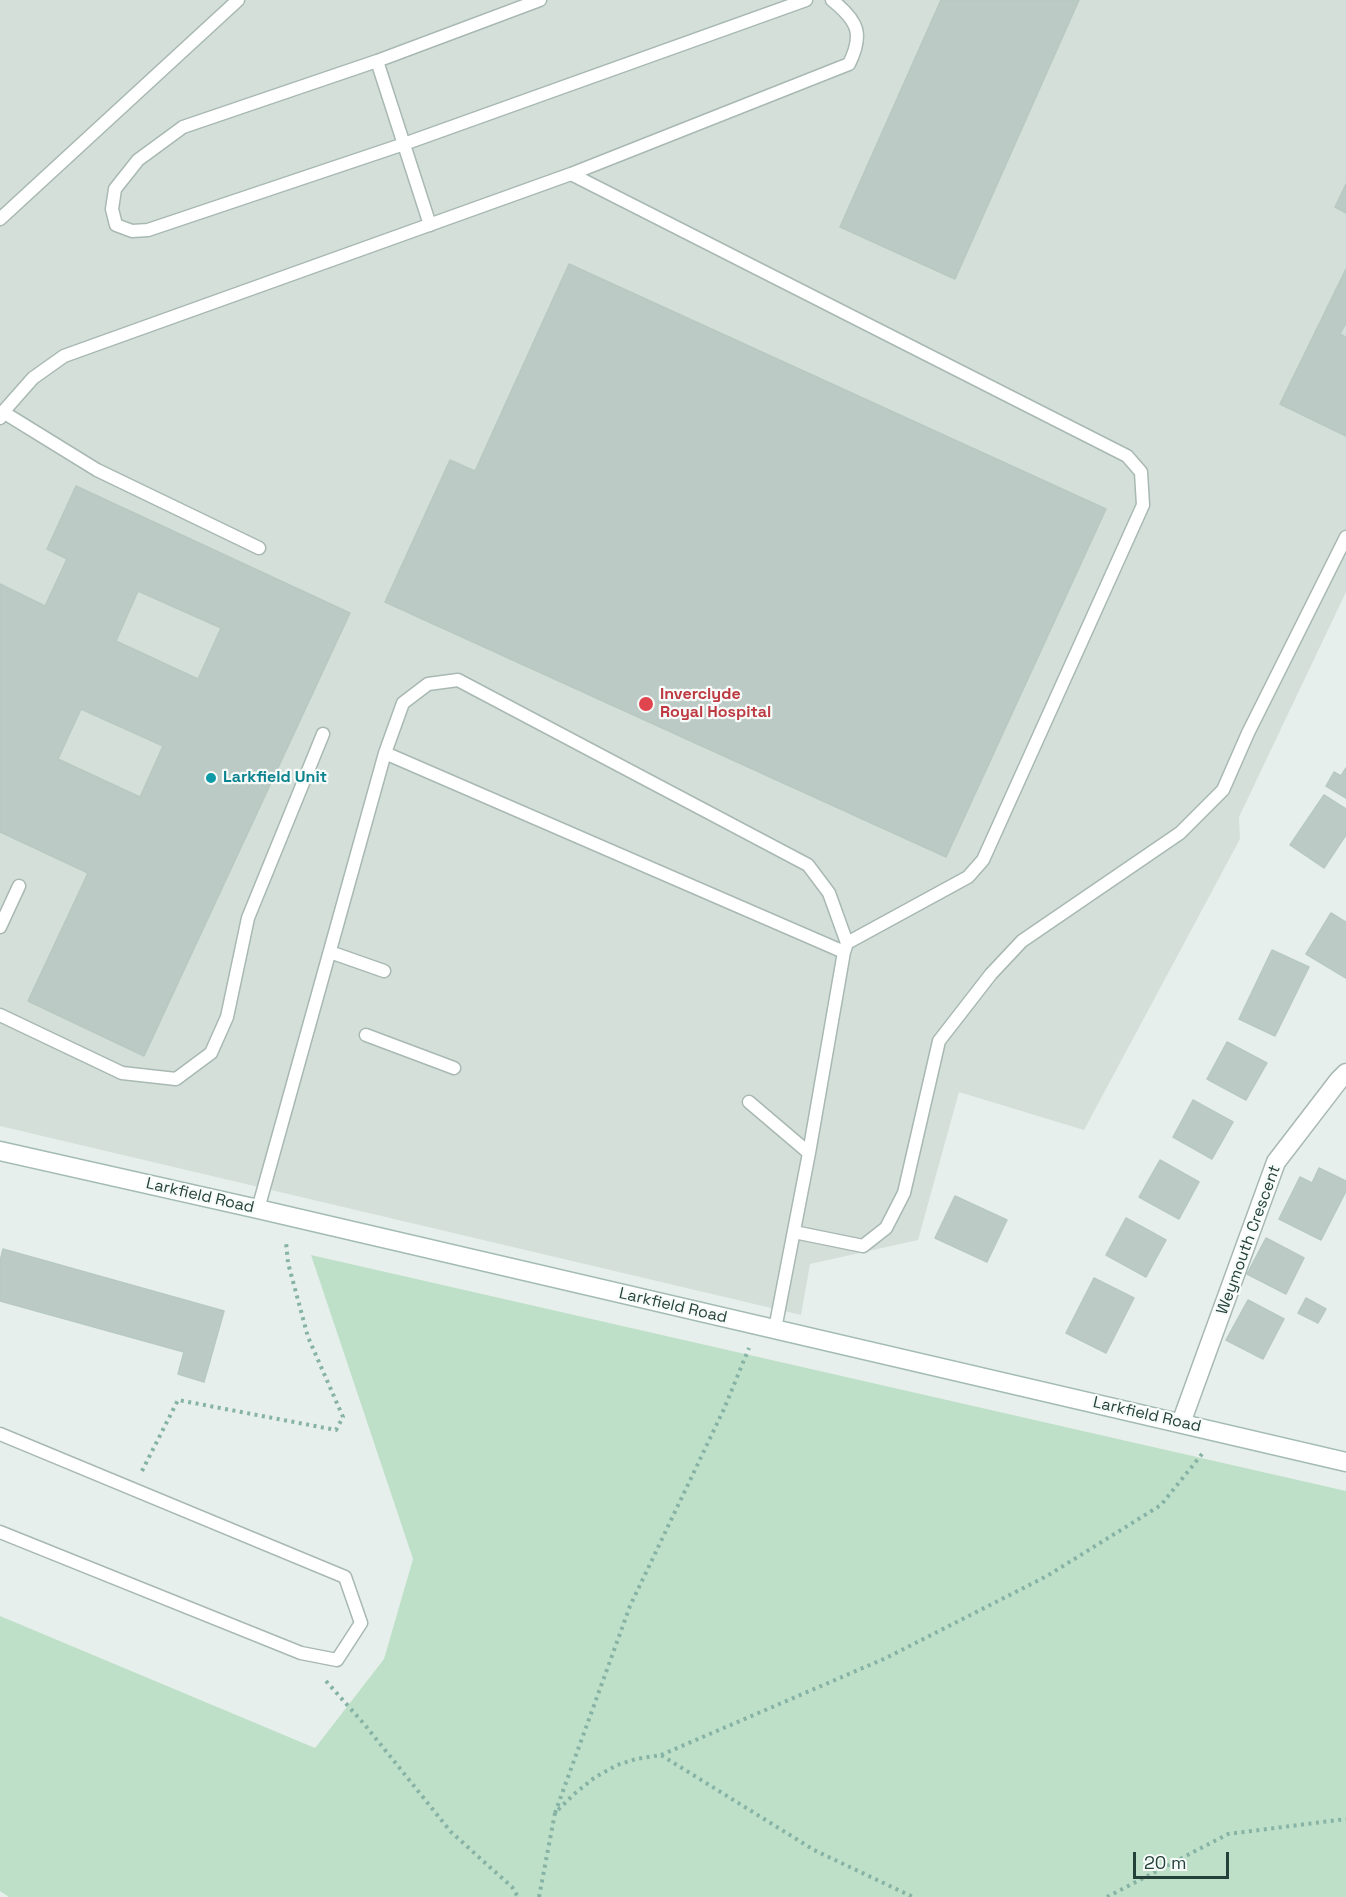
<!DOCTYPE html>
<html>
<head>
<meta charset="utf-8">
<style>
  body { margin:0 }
  #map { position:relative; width:1346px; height:1897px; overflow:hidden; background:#e6efeb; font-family:"Space Grotesk",sans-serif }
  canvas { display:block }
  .scale { position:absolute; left:1133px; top:1852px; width:96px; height:27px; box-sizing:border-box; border:3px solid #24423a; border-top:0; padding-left:8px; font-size:18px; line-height:21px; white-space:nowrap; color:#24423a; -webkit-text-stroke:4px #f7fbf9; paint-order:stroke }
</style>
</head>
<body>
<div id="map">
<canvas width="1346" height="1897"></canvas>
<div class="scale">20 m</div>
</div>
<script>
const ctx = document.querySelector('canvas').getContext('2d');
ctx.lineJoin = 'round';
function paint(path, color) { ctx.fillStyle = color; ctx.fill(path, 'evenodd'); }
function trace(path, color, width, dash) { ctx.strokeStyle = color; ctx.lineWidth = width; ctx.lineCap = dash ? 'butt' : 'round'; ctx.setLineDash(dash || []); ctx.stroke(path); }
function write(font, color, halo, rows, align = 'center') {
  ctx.font = font + ' "Space Grotesk",sans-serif'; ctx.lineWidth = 4.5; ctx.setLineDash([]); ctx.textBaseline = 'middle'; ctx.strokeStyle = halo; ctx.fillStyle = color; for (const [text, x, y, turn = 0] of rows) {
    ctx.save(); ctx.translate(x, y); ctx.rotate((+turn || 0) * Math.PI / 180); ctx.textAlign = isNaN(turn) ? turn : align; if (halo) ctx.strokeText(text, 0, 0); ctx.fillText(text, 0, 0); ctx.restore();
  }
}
paint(new Path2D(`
  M0 0H1346V592L1239 817 1240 839 1084 1130 959 1092 918 1240 810 1264 801 1315 0 1126Z`), '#d4dfda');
paint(new Path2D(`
  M311 1255 1346 1491V1897H9L0 1891V1616L315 1748 384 1659 413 1559Z`), '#bfe0c8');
const building = new Path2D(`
  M941 0H1079L955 279 840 227Z
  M1346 184V213L1335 207Z
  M569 264 1106 509 946 857 385 602 450 460 475 471Z
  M1346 269V323L1340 334 1346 337V436L1280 404Z
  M76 486 350 613 144 1056 28 1001 88 873 0 832V584L45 606 67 559 47 549ZM138 591 221 628 198 679 116 641ZM81 709 163 746 140 797 58 759Z
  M1346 768V798L1326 786 1334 772 1341 776Z
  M1324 795 1346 809V835L1324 868 1290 845Z
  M1331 913 1346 922V978L1306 954Z
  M1272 950 1309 967 1275 1036 1239 1019Z
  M1227 1042 1267 1063 1246 1100 1207 1079Z
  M1193 1100 1233 1122 1212 1159 1173 1137Z
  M1160 1160 1199 1182 1179 1219 1139 1197Z
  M1319 1168 1346 1181V1191L1321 1240 1279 1219 1300 1177 1312 1183Z
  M955 1196 1007 1220 987 1262 935 1238Z
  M1126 1218 1166 1240 1146 1277 1106 1255Z
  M1266 1238 1304 1258 1286 1294 1247 1274Z
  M3 1249 224 1311 204 1382 178 1374 184 1352 0 1301V1261Z
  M1094 1278 1134 1298 1106 1353 1066 1333Z
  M1306 1298 1326 1309 1318 1323 1298 1313Z
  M1248 1300 1284 1319 1263 1359 1226 1340Z`);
paint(building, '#bbcac4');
trace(building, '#b8c9c2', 1.5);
const lane = new Path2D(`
  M540 0 377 61 183 127 138 160 115 189 112 209 116 225 132 231 148 230 404 144 806 0
  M377 61 430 225
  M571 174 849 64C864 34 858 21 832 0
  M0 219 238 0
  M3 412 97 470 259 548
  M0 418 3 412 33 378 64 356 571 174 1127 456 1141 472 1143 505 983 860 968 877 847 943 844 952 809 1153 775 1329
  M385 753 844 952
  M0 927 19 886
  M330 952 384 971
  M0 1015 122 1073 176 1079 211 1053 227 1017 248 918 323 734
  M366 1035 454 1068
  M749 1102 809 1153
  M258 1209 385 753 403 703 428 684 458 680 808 865 829 893 847 943
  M794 1232 863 1246 886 1228 904 1193 939 1041 991 974 1022 941 1180 833 1223 790 1248 733 1346 537
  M0 1434 345 1577 361 1623 337 1660 301 1653 0 1532`);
const street = new Path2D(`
  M1181 1423 1276 1162 1339 1080 1346 1073`);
const secondary = new Path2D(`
  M0 1151 258 1209 1346 1462`);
trace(lane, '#a8b8b2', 15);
trace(street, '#a8b8b2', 21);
trace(secondary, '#a4bbb3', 21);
trace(new Path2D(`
  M142 1471 178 1400 336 1430 343 1417 308 1337 288 1263 286 1242
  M326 1681 365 1725 451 1832 512 1887 518 1897
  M661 1755 886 1658 1047 1576 1161 1505 1202 1454
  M555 1813 630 1606 724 1409 749 1348
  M539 1897 555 1813 573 1795 594 1778 617 1765 636 1759 661 1755 814 1850 913 1897
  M1107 1897 1228 1834 1346 1819`), '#86b3a5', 4, [3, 4.5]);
trace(lane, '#fff', 12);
trace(street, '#fff', 18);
trace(secondary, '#fff', 18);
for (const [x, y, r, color] of [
  [646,704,8,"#e0444e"],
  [211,778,6,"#0f9aa8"]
]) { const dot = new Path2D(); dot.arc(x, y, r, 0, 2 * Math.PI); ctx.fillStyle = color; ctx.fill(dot); trace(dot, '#f7fbf9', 2); }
write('bold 16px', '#be3a42', '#f7fbf9', [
  ["Inverclyde",660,695],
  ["Royal Hospital",660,713]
], 'left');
write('bold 16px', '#0d838f', '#f7fbf9', [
  ["Larkfield Unit",223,778]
], 'left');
write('16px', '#24423a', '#f7fbf9', [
  ["Larkfield Road",200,1196,13],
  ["Weymouth Crescent",1249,1240,-70],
  ["Larkfield Road",673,1306,13],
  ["Larkfield Road",1147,1415,13]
]);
</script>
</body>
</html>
